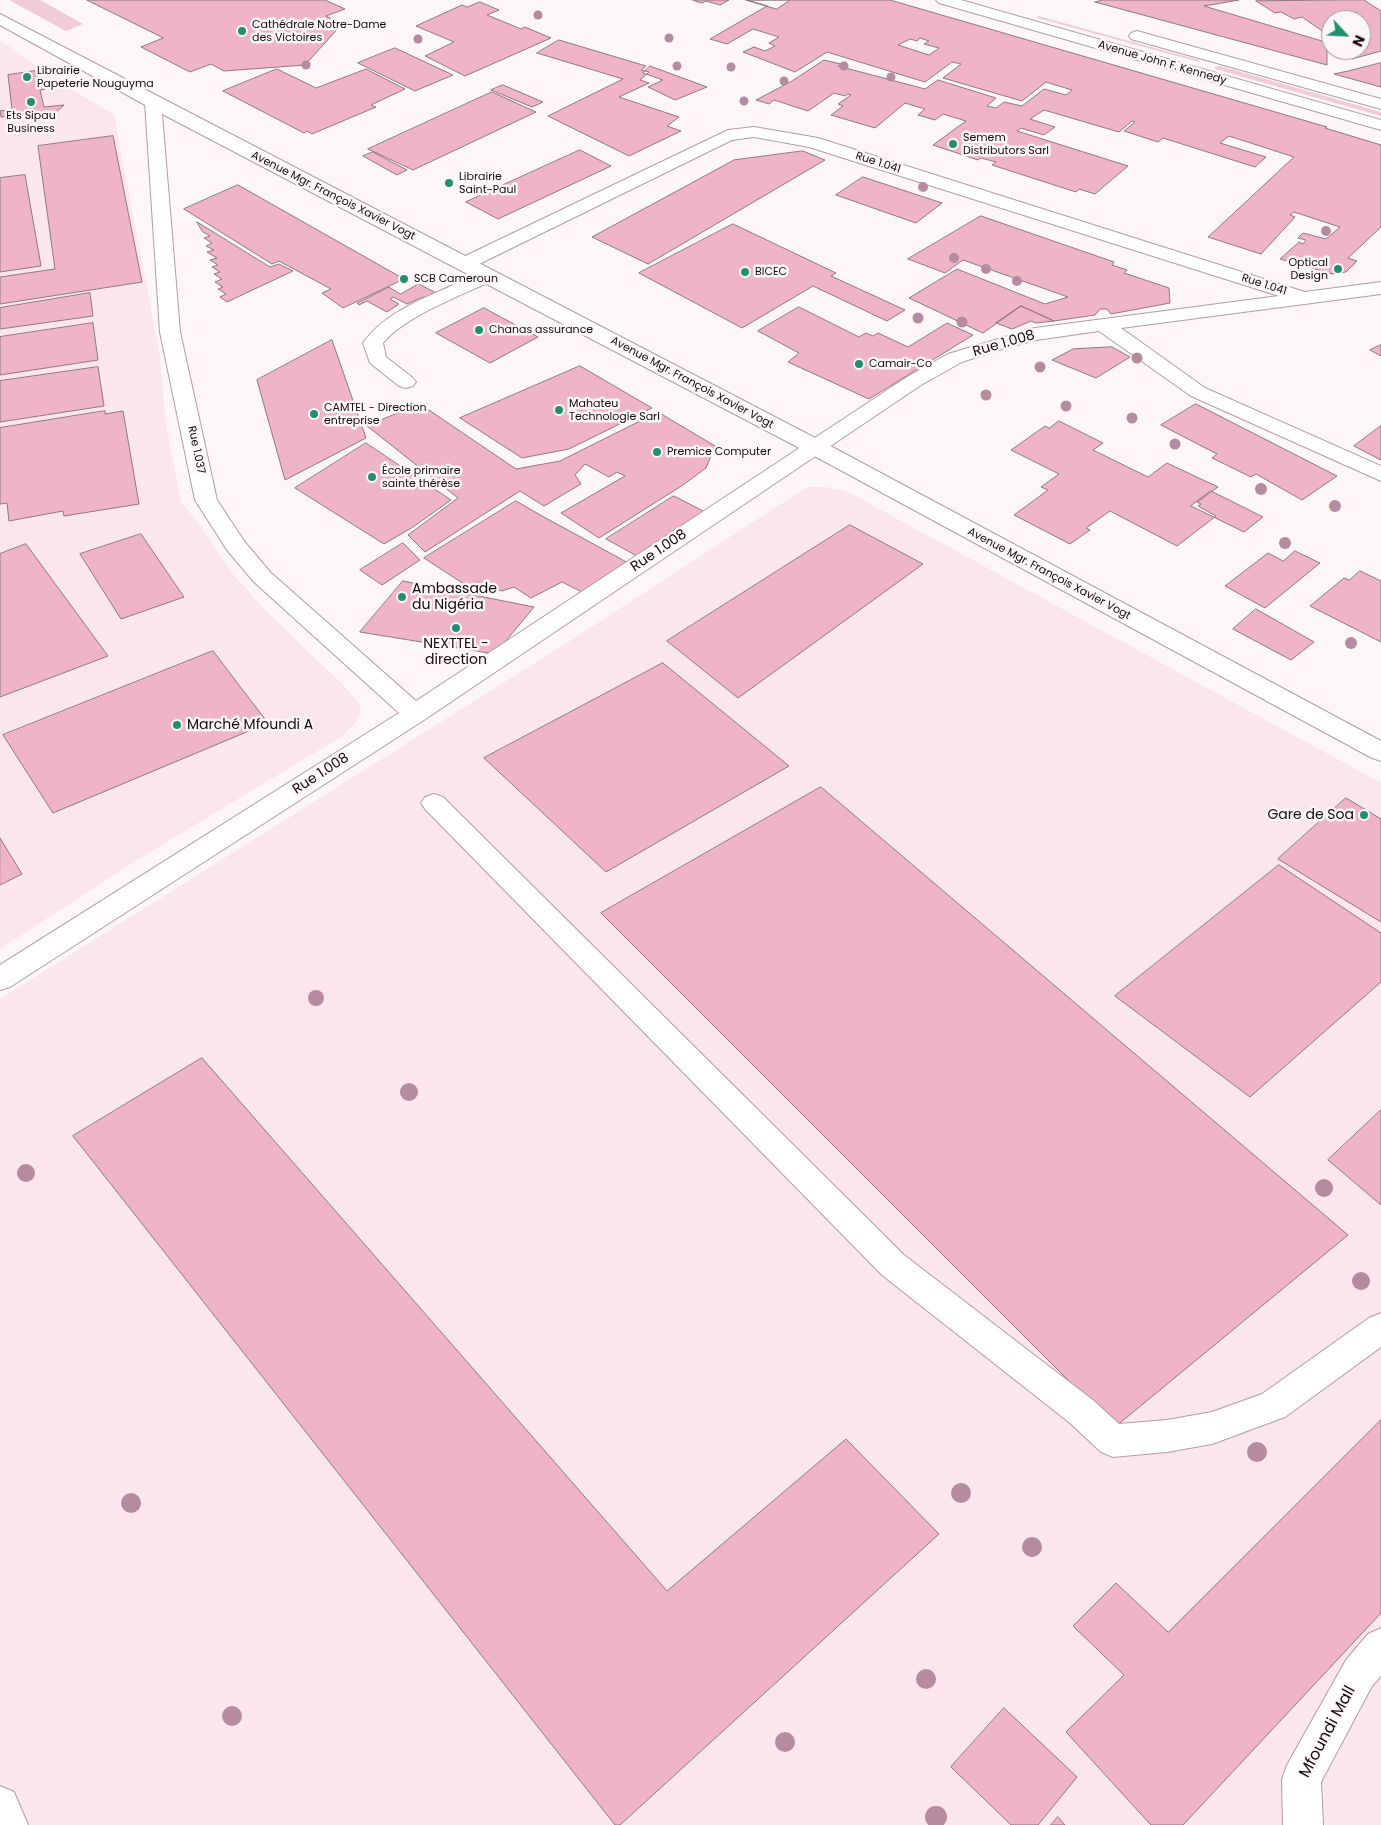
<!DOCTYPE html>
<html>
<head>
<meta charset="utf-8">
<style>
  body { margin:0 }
  #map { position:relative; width:1381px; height:1825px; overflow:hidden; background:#fcf6f8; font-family:Poppins,sans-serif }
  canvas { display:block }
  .north { position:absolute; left:1321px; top:10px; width:50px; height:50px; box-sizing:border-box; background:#fcf6f8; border:1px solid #9f989b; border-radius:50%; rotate:115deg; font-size:14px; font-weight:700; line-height:20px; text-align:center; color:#140c0f }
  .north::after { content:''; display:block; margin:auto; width:18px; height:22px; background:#238f6e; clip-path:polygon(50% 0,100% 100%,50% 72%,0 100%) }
</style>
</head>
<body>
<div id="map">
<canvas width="1381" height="1825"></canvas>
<div class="north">N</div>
</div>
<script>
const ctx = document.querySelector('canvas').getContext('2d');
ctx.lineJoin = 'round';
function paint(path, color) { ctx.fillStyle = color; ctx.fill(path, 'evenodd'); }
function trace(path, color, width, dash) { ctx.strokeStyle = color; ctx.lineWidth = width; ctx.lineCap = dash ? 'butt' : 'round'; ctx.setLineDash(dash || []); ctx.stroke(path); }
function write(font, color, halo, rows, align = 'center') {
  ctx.font = font + ' Poppins,sans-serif'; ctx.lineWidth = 5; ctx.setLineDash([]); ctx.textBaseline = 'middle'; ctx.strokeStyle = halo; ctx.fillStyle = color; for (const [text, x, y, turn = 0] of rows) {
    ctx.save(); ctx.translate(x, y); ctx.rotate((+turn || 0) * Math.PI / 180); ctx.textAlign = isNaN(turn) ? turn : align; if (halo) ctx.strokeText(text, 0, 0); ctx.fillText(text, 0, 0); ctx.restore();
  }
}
paint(new Path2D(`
  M0 40 55 79 114 115 160 356 166 425 181 502 200 525 232 573 263 608 345 687 360 705V711L357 721 341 737 137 860 0 949Z
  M807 487H826L848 492 1381 783V1825H0V999L573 639Z`), '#fbe6ed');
paint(new Path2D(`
  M9 0H40L83 24 66 31Z
  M1038 16 1199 60V62L1038 18Z
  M1220 66 1381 112V116L1215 69V67Z`), '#f1cbd8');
const building = new Path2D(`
  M87 0H325L345 9 326 16 342 24 305 65 224 71 211 64 190 72 141 47 163 38Z
  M693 0H729L720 5 706 1 702 3Z
  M746 0H790L777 9Z
  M747 0H890L1327 127 1325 128 1381 145V227L1348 258 1357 261 1346 272 1332 274 1280 259 1299 242 1303 244 1306 240 1298 238 1303 233 1326 239 1340 227 1294 212 1290 215 1295 217 1261 254 1208 237 1294 157 1229 136 1220 143 1266 157 1255 167 1163 138 1158 142 1124 131 1135 122 1132 121 1119 132 1044 110 1030 119 1055 127 1044 135 1021 128 1017 131 1128 166 1095 194 1079 189 1076 192 992 165 996 162 981 158 978 160 933 145 966 121 943 114 935 120 918 115 925 109 905 103 875 128 831 115 843 106 838 104 851 95 848 94 845 96 834 93 808 111 774 100 769 104 756 100 792 81 824 60 841 64 838 66 925 89 938 80 996 98 987 106 996 108 1004 102 1022 106 1044 89 1066 95 1072 90 1046 82 1022 101 943 78 961 64 952 62 925 82 827 52 795 72 743 52 754 47 765 51 775 46 769 43 779 37 753 29 727 44 710 39 767 6ZM920 38 929 41 924 44 939 48 929 55 898 45 910 39 917 41Z
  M1103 0H1239L1204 6 1322 41 1327 49V65L1095 2Z
  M1364 0 1381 11V51L1352 59 1345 53 1353 51 1351 50H1361V20H1331V37L1302 17 1294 19 1281 12 1275 13 1256 1Z
  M480 2 499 10 487 15 521 29 525 27 551 38 465 76 425 56 454 42 416 26 462 5 467 7Z
  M559 40 646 66 641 70 649 72 640 80 649 83 619 97 679 117 667 126 681 131 629 156 548 116 623 79 537 53Z
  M395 48 453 75 415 91 358 63Z
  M1381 63V87L1334 74 1348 71Z
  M650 66 707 87 675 100 648 87 663 80 643 73Z
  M277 69 316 88 366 69 405 89 371 105 376 107 312 134 307 131 304 133 223 91Z
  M35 71 38 82 44 81 46 89 40 90 44 107 64 105 54 114 40 112 1 117 0 111 12 109 8 75Z
  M503 85 543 102 532 107 491 90Z
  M492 92 536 112 413 170 368 149Z
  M113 136 142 282 0 304V277L55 269 38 146Z
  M580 150 611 166 498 219 466 202Z
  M803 151 825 160 648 264 592 237 734 160Z
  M373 152 407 170 397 175 363 156Z
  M25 175 41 266 0 272V178Z
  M863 177 942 203 916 223 836 195Z
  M238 185 404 279 343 308 322 293 331 289 279 261 272 264 184 209Z
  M981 216 1114 262 1112 265 1127 270 1124 273 1169 288 1170 303 1111 314 1107 309H1100L1095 315 1054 321 1021 306 983 333 909 298 957 269 1045 304 1068 297 963 260 945 273 908 259Z
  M197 222 270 267 279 264 293 271 227 302 220 297 226 294 218 289 223 287 215 282 222 279 214 274 220 272 212 267 218 265 210 260 217 258 207 252 214 250 206 246 212 243 204 238 210 236 203 232Z
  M733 224 836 273 831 276 905 310 887 321 813 286 742 328 639 273Z
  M419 284 438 294 427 299 423 297 407 304 393 297 390 299 399 304 387 312 367 301 359 305 357 303 389 287 400 294Z
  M90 293 93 316 0 329V308Z
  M1021 306 1054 321 1036 323 1031 321 1012 329 996 323Z
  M799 307 859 337 866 333 873 336 878 333 908 347 947 323 973 335 869 399 788 362 799 353 758 331Z
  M484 308 538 337 490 363 436 333Z
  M93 323 98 360 0 375V337Z
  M332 340 366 438 285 480 257 380Z
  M1381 345V356L1370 350Z
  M1112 347 1130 357 1096 378 1052 360 1073 349Z
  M580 366 652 408 569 449 522 458 460 418Z
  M98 367 104 406 0 422V381Z
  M420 404 516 469 560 461 658 412 715 446 706 468 683 485 599 538 561 513 625 476 617 472 609 477 585 464 575 475 581 484 544 506 520 491 425 552 408 535 458 498 367 426Z
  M1196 404 1337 476 1302 500 1256 474 1251 477 1212 458 1217 454 1161 425Z
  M105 411V414L123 411 139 504 64 516 63 511 9 521 7 503 0 504V428Z
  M1059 421 1103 443 1093 450 1148 477 1167 463 1218 487 1197 502 1201 504 1198 506 1216 516 1177 546 1110 511 1086 528 1090 530 1070 544 1014 515 1048 490 1041 487 1059 474 1011 450 1045 426 1049 428Z
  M1381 426V460L1354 446Z
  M366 443 451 500 413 527 384 544 295 488Z
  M1211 491 1263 517 1244 532 1191 506Z
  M674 496 705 512 637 556 606 539Z
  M516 501 542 516 632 565 588 595 562 582 531 598 514 587 502 591 477 582 467 586 424 558Z
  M850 525 923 564 738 698 667 641Z
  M141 534 184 597 121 619 80 554Z
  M403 543 420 560 382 585 360 570Z
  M26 544 108 656 0 697V554Z
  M1295 551 1320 563 1265 608 1225 586 1268 553 1283 561Z
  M1360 571 1381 581V642L1310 606 1344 578 1349 580Z
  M403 581 534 607 495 654 360 632Z
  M1256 609 1314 642 1291 660 1233 629Z
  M213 651 268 723 53 813 3 735Z
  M663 663 789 766 606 872 484 758Z
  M821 787 1348 1235 1115 1427 601 913Z
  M1346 798 1381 819V922L1278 859Z
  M0 838 22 874 0 885Z
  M1279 865 1381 933V982L1250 1097 1115 996Z
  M202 1058 667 1591 846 1439 939 1534 620 1825H615L73 1136Z
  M1381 1110V1205L1328 1160Z
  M1381 1420V1613L1183 1825H1151L1066 1732 1124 1675 1073 1626 1116 1583 1168 1632Z
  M1004 1708 1077 1777 1038 1825H1011L951 1767Z
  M1058 1817 1065 1825H1051Z`);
paint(building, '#efb4c8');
trace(building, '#907981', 1);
const minor = new Path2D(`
  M153 97 159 98 161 102 180 332 217 500 244 541 270 572 416 701 907 377 948 354 1035 328 1279 296 809 147 754 137 732 140 471 268 464 270 457 268 455 264 457 260 728 130 754 127 818 138 1305 292 1381 282V294L1121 328 1205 388 1381 466V481L1191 396 1099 331 1036 340 998 350 962 362 921 385 424 720 10 987 0 990V965L399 713 254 582 227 550 195 500 160 332 145 102 147 98Z
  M487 270 494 272 497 276 494 280C462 295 405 316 383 343L386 357 413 378 416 382 413 386 406 388 399 386 370 363 363 343C383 314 420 300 451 286 463 280 474 273 487 270Z
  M434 794 443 797 904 1255 1094 1401 1119 1424 1167 1420 1212 1412 1262 1394 1369 1318 1381 1313V1347L1285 1417 1212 1444 1167 1452 1113 1457 1101 1452 1070 1423 882 1275 425 809 421 803 425 797Z
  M1381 1628V1676L1372 1686 1321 1782 1323 1825H1283L1282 1779 1287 1765 1346 1660 1368 1634Z
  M0 1786 14 1792 28 1825H0Z`);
const major = new Path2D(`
  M936 0H961L1381 120V130L939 3Z
  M0 14 823 442 1381 741V761L1372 758 807 452 147 106 0 25Z
  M1137 31 1381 99V109L1131 39 1129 36 1131 33Z`);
trace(minor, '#b49ca4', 2);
trace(major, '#b49ca4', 2);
paint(minor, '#fff');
paint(major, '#fff');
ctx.fillStyle = '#b58c9d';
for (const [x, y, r] of [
  [538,15,4.5],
  [669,38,4.5],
  [418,39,4.5],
  [306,65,4.5],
  [677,66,4.5],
  [844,66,4.5],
  [731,67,4.5],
  [891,77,4.5],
  [784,81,4.5],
  [744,101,4.5],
  [923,187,5],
  [1326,231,5],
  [954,258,5],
  [986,269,5],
  [1017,281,5],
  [918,318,5.5],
  [962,322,5.5],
  [1137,358,5.5],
  [1040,367,5.5],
  [986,395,5.5],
  [1066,406,5.5],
  [1132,418,5.5],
  [1175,444,5.5],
  [1261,489,6],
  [1335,506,6],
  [1285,543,6],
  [1351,643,6],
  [316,998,8],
  [409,1092,9],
  [26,1173,9],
  [1324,1188,9],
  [1361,1281,9],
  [1257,1452,10],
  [961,1493,10],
  [131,1503,10],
  [1032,1547,10],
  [926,1679,10],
  [232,1716,10],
  [785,1742,10],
  [936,1817,11]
]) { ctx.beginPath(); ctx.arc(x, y, r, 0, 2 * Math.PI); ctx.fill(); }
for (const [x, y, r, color] of [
  [242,31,5,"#238f6e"],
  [27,77,5,"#238f6e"],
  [31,102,5,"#238f6e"],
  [953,144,5,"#238f6e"],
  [449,183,5,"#238f6e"],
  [1338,269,5,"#238f6e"],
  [745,272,5,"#238f6e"],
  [404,279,5,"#238f6e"],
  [479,330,5,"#238f6e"],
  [859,364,5,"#238f6e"],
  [559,410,5,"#238f6e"],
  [314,414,5,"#238f6e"],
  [657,452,5,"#238f6e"],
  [372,477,5,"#238f6e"],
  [402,597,5,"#238f6e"],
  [456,628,5,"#238f6e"],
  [177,725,5,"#238f6e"],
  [1364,815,5,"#238f6e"]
]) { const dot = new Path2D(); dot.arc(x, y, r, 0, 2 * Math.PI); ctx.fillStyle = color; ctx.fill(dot); trace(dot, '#fcf6f8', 2); }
write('11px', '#140c0f', '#fcf6f8', [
  ["Cathédrale Notre-Dame",252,25],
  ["des Victoires",252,38],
  ["Librairie",37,71],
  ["Papeterie Nouguyma",37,84],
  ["Ets Sipau",31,116,"center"],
  ["Business",31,129,"center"],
  ["Semem",963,138],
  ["Distributors Sarl",963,151],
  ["Librairie",459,177],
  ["Saint-Paul",459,190],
  ["Optical",1328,263,"right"],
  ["Design",1328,276,"right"],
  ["BICEC",755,272],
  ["SCB Cameroun",414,279],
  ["Chanas assurance",489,330],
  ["Camair-Co",869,364],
  ["Mahateu",569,404],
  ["Technologie Sarl",569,417],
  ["CAMTEL - Direction",324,408],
  ["entreprise",324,421],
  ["Premice Computer",667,452],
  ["École primaire",382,471],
  ["sainte thérèse",382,484]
], 'left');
write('11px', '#140c0f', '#fcf6f8', [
  ["Avenue John F. Kennedy",1162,63,16],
  ["Rue 1.041",878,163,18],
  ["Avenue Mgr. François Xavier Vogt",333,196,27],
  ["Rue 1.041",1264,285,18],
  ["Avenue Mgr. François Xavier Vogt",692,383,28],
  ["Rue 1.037",196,450,78],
  ["Avenue Mgr. François Xavier Vogt",1049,574,28]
]);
write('14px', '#140c0f', '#fcf6f8', [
  ["Rue 1.008",1004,344,-16],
  ["Rue 1.008",659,551,-34],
  ["Rue 1.008",321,774,-33]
]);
write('14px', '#140c0f', '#fcf6f8', [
  ["Ambassade",412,589],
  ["du Nigéria",412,605],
  ["NEXTTEL -",456,644,"center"],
  ["direction",456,660,"center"],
  ["Marché Mfoundi A",187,725],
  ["Gare de Soa",1354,815,"right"]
], 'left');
write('16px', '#140c0f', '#fcf6f8', [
  ["Mfoundi Mall",1328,1732,-62]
]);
</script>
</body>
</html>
